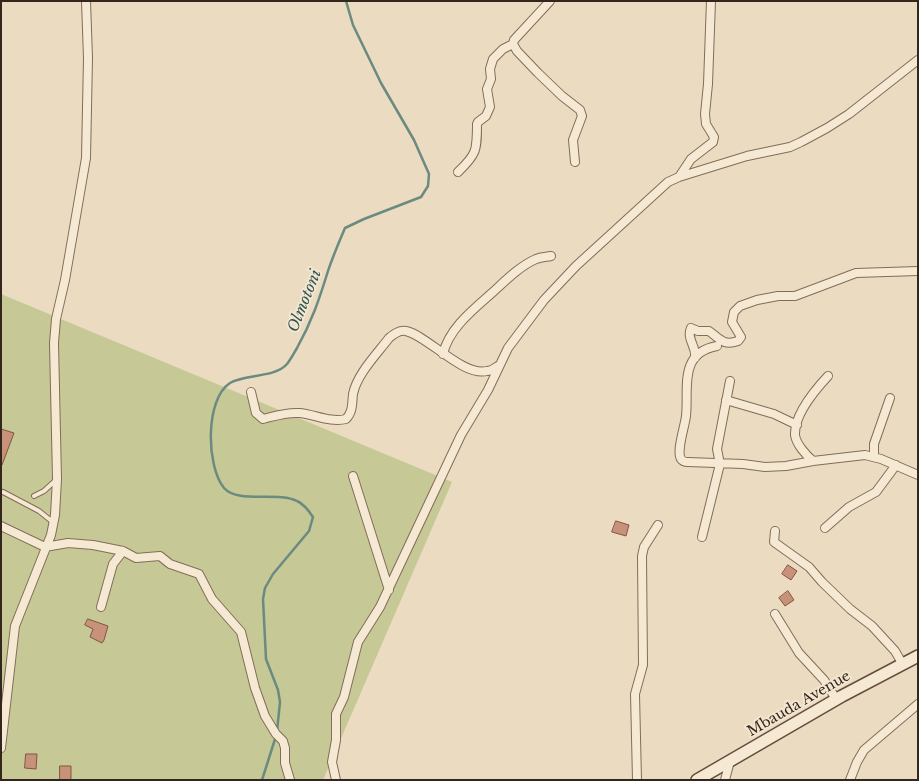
<!DOCTYPE html>
<html>
<head>
<meta charset="utf-8">
<style>
  body { margin:0 }
  #map { position:relative; width:919px; height:781px; overflow:hidden; background:#ebdbc1; font-family:"Libre Baskerville",serif }
  canvas { display:block }
  .frame { position:absolute; inset:0; border:2px solid #34261d; pointer-events:none }
</style>
</head>
<body>
<div id="map">
<canvas width="919" height="781"></canvas>
<div class="frame"></div>
</div>
<script>
const ctx = document.querySelector('canvas').getContext('2d');
ctx.lineJoin = 'round';
function paint(path, color) { ctx.fillStyle = color; ctx.fill(path, 'evenodd'); }
function trace(path, color, width, dash) { ctx.strokeStyle = color; ctx.lineWidth = width; ctx.lineCap = dash ? 'butt' : 'round'; ctx.setLineDash(dash || []); ctx.stroke(path); }
function write(font, color, halo, rows, align = 'center') {
  ctx.font = font + ' "Libre Baskerville",serif'; ctx.lineWidth = 4; ctx.setLineDash([]); ctx.textBaseline = 'middle'; ctx.strokeStyle = halo; ctx.fillStyle = color; for (const [text, x, y, turn = 0] of rows) {
    ctx.save(); ctx.translate(x, y); ctx.rotate((+turn || 0) * Math.PI / 180); ctx.textAlign = isNaN(turn) ? turn : align; if (halo) ctx.strokeText(text, 0, 0); ctx.fillText(text, 0, 0); ctx.restore();
  }
}
paint(new Path2D(`
  M1 294 452 482 323 780H1Z`), '#c6c896');
trace(new Path2D(`
  M277 731 280 702 278 690 266 659 263 599 265 588 273 574 309 531 313 517C309 511 304 504 297 501 278 491 238 504 224 488 206 466 205 399 230 383 244 374 275 378 287 364 291 359 294 353 297 348 312 321 319 300 328 271 333 256 339 242 345 228L364 219 421 197 428 186 429 174 414 140 381 83 353 25 346 1
  M262 780 276 736`), '#6b8a80', 2.5);
const building = new Path2D(`
  M1 429 14 433 2 465H1Z
  M616 521 629 525 626 536 612 532Z
  M788 565 797 571 791 580 782 574Z
  M788 591 794 600 785 606 779 598Z
  M88 619 108 626 104 640 102 643 90 637 93 629 85 625Z
  M26 754H37L36 769 25 768Z
  M60 766H71V780H60Z`);
paint(building, '#c79279');
trace(building, '#815541', 1);
const lane = new Path2D(`
  M3 492 39 511 54 523
  M34 496 44 491 56 480`);
const street = new Path2D(`
  M550 1 514 40 513 44 517 51 538 73 562 96 580 110 582 116 573 140 575 162
  M458 172C477 154 477 150 477 124L478 122 486 116 490 107 487 89 491 79 490 69 493 59 503 49 513 44
  M679 177 747 156 790 147 801 142 827 128 849 114 918 60
  M717 346C678 353 689 389 686 416 685 426 676 451 681 459 683 462 685 462 688 462L743 464 765 467 786 466 813 461 865 455 881 459 918 475
  M443 354C449 328 474 309 493 292 506 280 520 266 536 259 541 257 546 257 551 256
  M695 358C697 347 686 339 691 328L698 331H709C720 339 723 346 738 341L741 337 732 322 734 312 740 306 757 300 778 296H795L856 273 918 271
  M251 392 256 413 263 419C275 416 286 412 299 413 314 414 330 423 346 419 353 412 352 403 353 394 357 374 377 354 389 338 394 334 399 330 406 331 428 336 463 377 487 371 491 371 495 368 498 366
  M726 400 774 414 797 425
  M874 456V444L890 398
  M813 461C806 455 796 444 795 435 794 415 815 390 828 376
  M353 476 389 590
  M1 526 45 547 68 543 93 545 123 551 136 558 160 556 170 564 199 574 212 599 241 632 255 688 265 716 276 734 283 741 285 748V763L290 780
  M825 528 849 507 876 492 896 465
  M775 531 774 542 809 567 822 582 850 609 872 626 895 651 902 663
  M702 537 720 464 717 449 730 381
  M101 607 113 564 123 551
  M775 614 799 653 824 680 836 699
  M1 748 15 626 51 535 55 515 57 479 54 343 56 319 65 280 86 158 88 58 86 1
  M336 780 332 762 336 740V714L344 697 358 642 380 607 461 435 488 390 508 348 544 300 576 266 668 182 679 177 691 159 713 142 714 137 706 124 705 114 708 84 711 1
  M637 780 635 694 643 665 642 556 644 547 658 525
  M725 780 730 761
  M850 780 857 762 864 750 918 704`);
const secondary = new Path2D(`
  M697 780 842 696 918 656`);
trace(lane, '#836c5a', 6);
trace(street, '#836c5a', 10);
trace(secondary, '#654d3d', 14);
trace(lane, '#f6e9d3', 4);
trace(street, '#f6e9d3', 8);
trace(secondary, '#f6e9d3', 11);
write('14px', '#34261d', '#f3e6d0', [
  ["Mbauda Avenue",799,704,-30]
]);
write('italic 15px', '#2d534d', '#f3e6d0', [
  ["Olmotoni",305,301,-68]
]);
</script>
</body>
</html>
